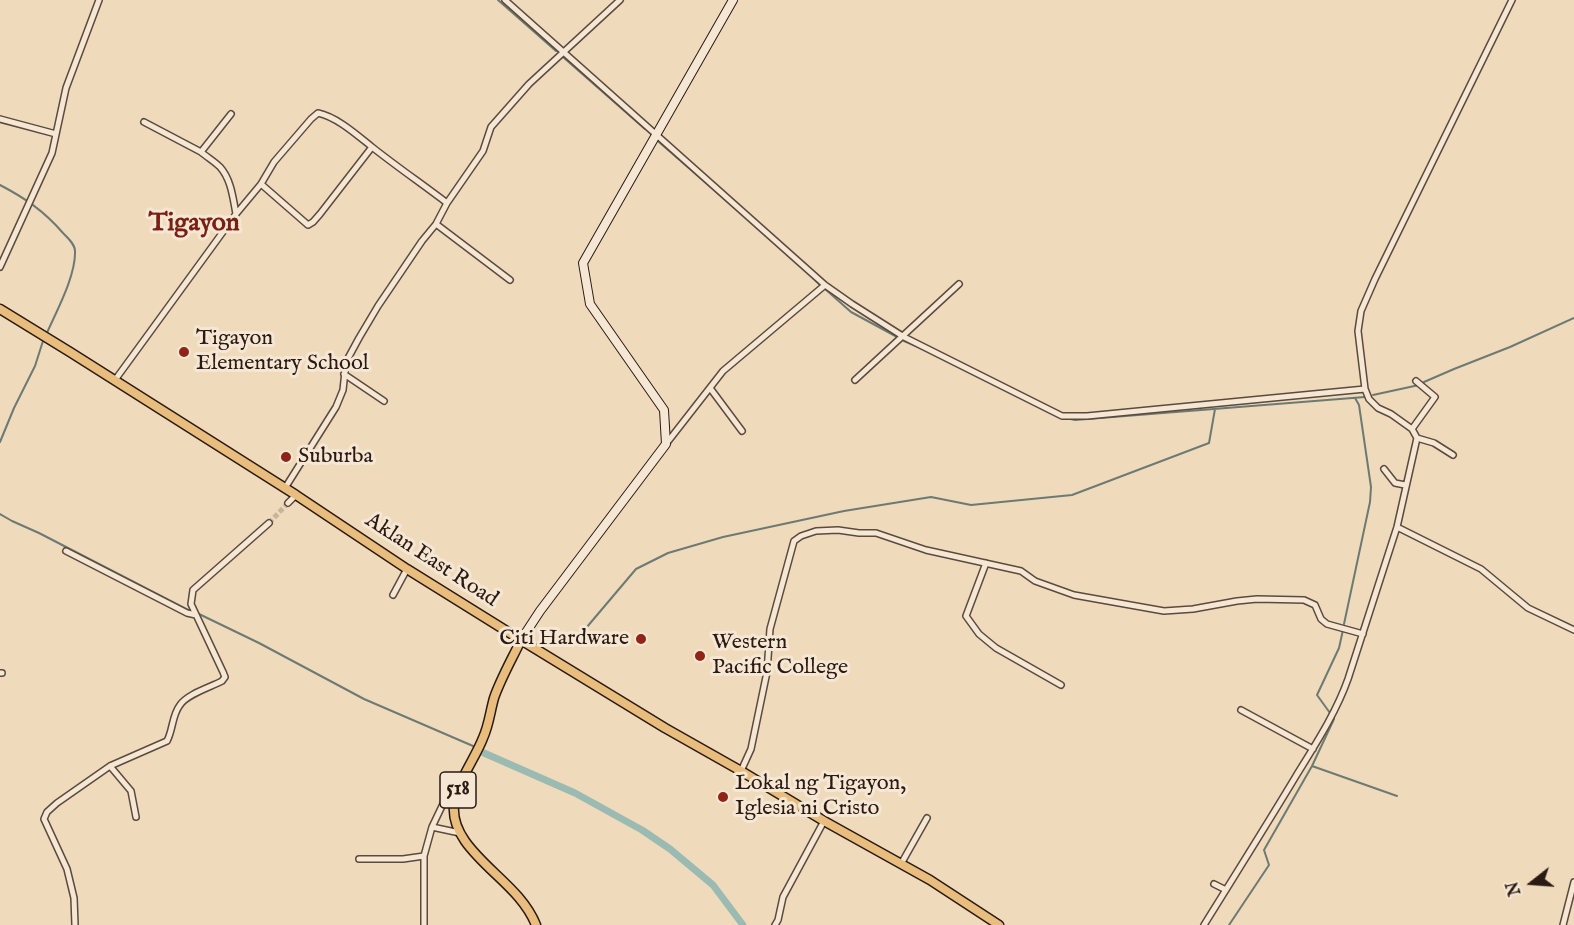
<!DOCTYPE html>
<html>
<head>
<meta charset="utf-8">
<style>
  body { margin:0 }
  #map { position:relative; width:1574px; height:925px; overflow:hidden; background:#efdabc; font-family:"IM FELL English",serif }
  canvas { display:block }
  .north { position:absolute; left:1502px; top:853px; width:60px; height:60px; -webkit-text-stroke:4px #f5e7d3; paint-order:stroke; rotate:253deg; font-size:16px; font-weight:700; line-height:24px; text-align:center; color:#2a1a14 }
  .north::after { content:''; display:block; margin:auto; width:21px; height:27px; background:#2a1a14; clip-path:polygon(50% 0,100% 100%,50% 72%,0 100%) }
</style>
</head>
<body>
<div id="map">
<canvas width="1574" height="925"></canvas>
<div class="north">N</div>
</div>
<script>
const ctx = document.querySelector('canvas').getContext('2d');
ctx.lineJoin = 'round';
function trace(path, color, width, dash) { ctx.strokeStyle = color; ctx.lineWidth = width; ctx.lineCap = dash ? 'butt' : 'round'; ctx.setLineDash(dash || []); ctx.stroke(path); }
function write(font, color, halo, rows, align = 'center') {
  ctx.font = font + ' "IM FELL English",serif'; ctx.lineWidth = 6; ctx.setLineDash([]); ctx.textBaseline = 'middle'; ctx.strokeStyle = halo; ctx.fillStyle = color; for (const [text, x, y, turn = 0] of rows) {
    ctx.save(); ctx.translate(x, y); ctx.rotate((+turn || 0) * Math.PI / 180); ctx.textAlign = isNaN(turn) ? turn : align; if (halo) ctx.strokeText(text, 0, 0); ctx.fillText(text, 0, 0); ctx.restore();
  }
}
trace(new Path2D(`
  M498 0 556 51
  M563 57 645 129
  M659 142 729 203
  M0 185C25 198 44 211 63 233 68 238 75 244 75 251 76 276 56 312 46 335
  M812 277 820 285
  M824 288 851 312 899 338
  M904 341 923 349
  M1424 382 1454 369 1510 347 1574 318
  M1373 395 1419 385
  M1066 418 1075 420 1365 397
  M0 442 14 408 35 366 43 341
  M0 514 12 521 39 533 190 611
  M199 614 259 643 364 699 473 746
  M1344 624 1370 502 1371 487 1359 405 1355 398
  M581 634 636 569 668 553 723 537 844 511 931 497 971 505 1072 495 1209 443 1215 409
  M1330 713 1317 695 1339 648 1343 630
  M1312 766 1397 796
  M1229 925 1269 865 1264 850 1312 766 1334 719 1333 717`), '#6d7a73', 2);
trace(new Path2D(`
  M484 753 575 793 642 830 670 849 713 885 743 925`), '#9abab2', 7);
trace(new Path2D(`
  M269 523 288 503`), '#c8b49a', 5, [5, 2.5]);
const street = new Path2D(`
  M505 0 825 285 852 304 904 337 1062 416H1087L1365 389
  M231 114 201 152C207 157 215 162 220 167 231 179 233 198 236 214
  M0 119 56 134
  M144 122 201 152
  M261 184 308 225 313 222 320 214 372 147
  M436 224 510 280
  M0 267 52 153 66 88 99 0
  M344 374 384 401
  M115 380 236 214 261 184 274 162 311 119 318 113C337 117 357 135 372 147 396 166 422 184 447 203
  M855 380 959 284
  M710 388 742 431
  M1412 429 1435 397 1416 381
  M1417 438 1434 443 1453 455
  M666 444 723 371 825 285
  M1384 469 1395 483 1405 485
  M285 488 336 407 343 390 346 362 359 338 378 306 422 241 436 224 447 203 483 151 491 127 529 84 620 0
  M288 503 296 495
  M1397 527 1481 569 1528 608 1574 630
  M66 551 187 613 196 615
  M986 563 966 616 979 634 996 648 1061 685
  M393 595 407 569
  M0 673H2
  M1241 710 1313 749
  M110 766 131 791 136 817
  M741 771 751 749 767 672 770 629 794 541 801 536 816 531 838 530 859 533H876L926 550 1021 571 1035 581 1074 595 1164 611 1193 609 1237 601 1257 599 1304 600 1315 605 1321 619 1327 624 1363 634
  M432 827 460 833
  M359 859H403L424 856
  M901 864 927 818
  M1214 884 1226 890
  M75 925 74 898 67 869 44 819 47 812 57 803 110 766 167 741C173 730 172 715 180 705 187 694 211 687 222 681L225 677 223 672 191 604 193 590 269 523
  M424 925V856L432 827 443 804 447 798 458 791
  M775 925 778 920 783 897 824 821
  M1204 925C1235 875 1266 826 1296 776 1315 745 1336 713 1348 679L1397 527 1417 438 1412 429 1391 414 1378 408 1369 399 1365 389 1358 331 1361 311 1375 279 1512 0
  M1563 925 1574 882`);
const secondary = new Path2D(`
  M521 640 540 611 666 444 664 410 590 304 583 263 733 0`);
const primary = new Path2D(`
  M0 309 70 352 296 495 407 569 521 640 665 728 741 771 824 821 930 880 999 925
  M521 640C512 659 501 678 494 698 490 712 489 725 483 738 475 759 456 783 454 806 453 818 458 831 465 841 486 871 522 890 536 925`);
trace(street, '#5b4a3e', 8);
trace(secondary, '#2a1a14', 10);
trace(primary, '#2a1a14', 11);
trace(street, '#f5e7d3', 5);
trace(secondary, '#f5e7d3', 8);
trace(primary, '#e8bd7e', 8);
for (const [x, y, r, color] of [
  [184,352,6,"#8f2418"],
  [286,457,6,"#8f2418"],
  [641,639,6,"#8f2418"],
  [700,656,6,"#8f2418"],
  [723,797,6,"#8f2418"]
]) { const dot = new Path2D(); dot.arc(x, y, r, 0, 2 * Math.PI); ctx.fillStyle = color; ctx.fill(dot); trace(dot, '#f5e7d3', 2); }
for (const [x, y, w] of [
  [458,790,36]
]) { const box = new Path2D(); box.roundRect(x - w / 2, y - 18, w, 36, 4.5); ctx.fillStyle = '#f5e7d3'; ctx.fill(box); trace(box, '#2a1a14', 1.5); }
write('bold 21px', '#2a1a14', null, [
  ["518",458,790]
]);
write('22px', '#2a1a14', '#f5e7d3', [
  ["Tigayon",196,339],
  ["Elementary School",196,364],
  ["Suburba",298,457],
  ["Citi Hardware",629,639,"right"],
  ["Western",712,643],
  ["Pacific College",712,668],
  ["Lokal ng Tigayon,",735,784],
  ["Iglesia ni Cristo",735,809]
], 'left');
write('22px', '#2a1a14', '#f5e7d3', [
  ["Aklan East Road",431,561,33]
]);
write('bold 26px', '#7a1f14', '#f5e7d3', [
  ["Tigayon",194,225]
]);
</script>
</body>
</html>
